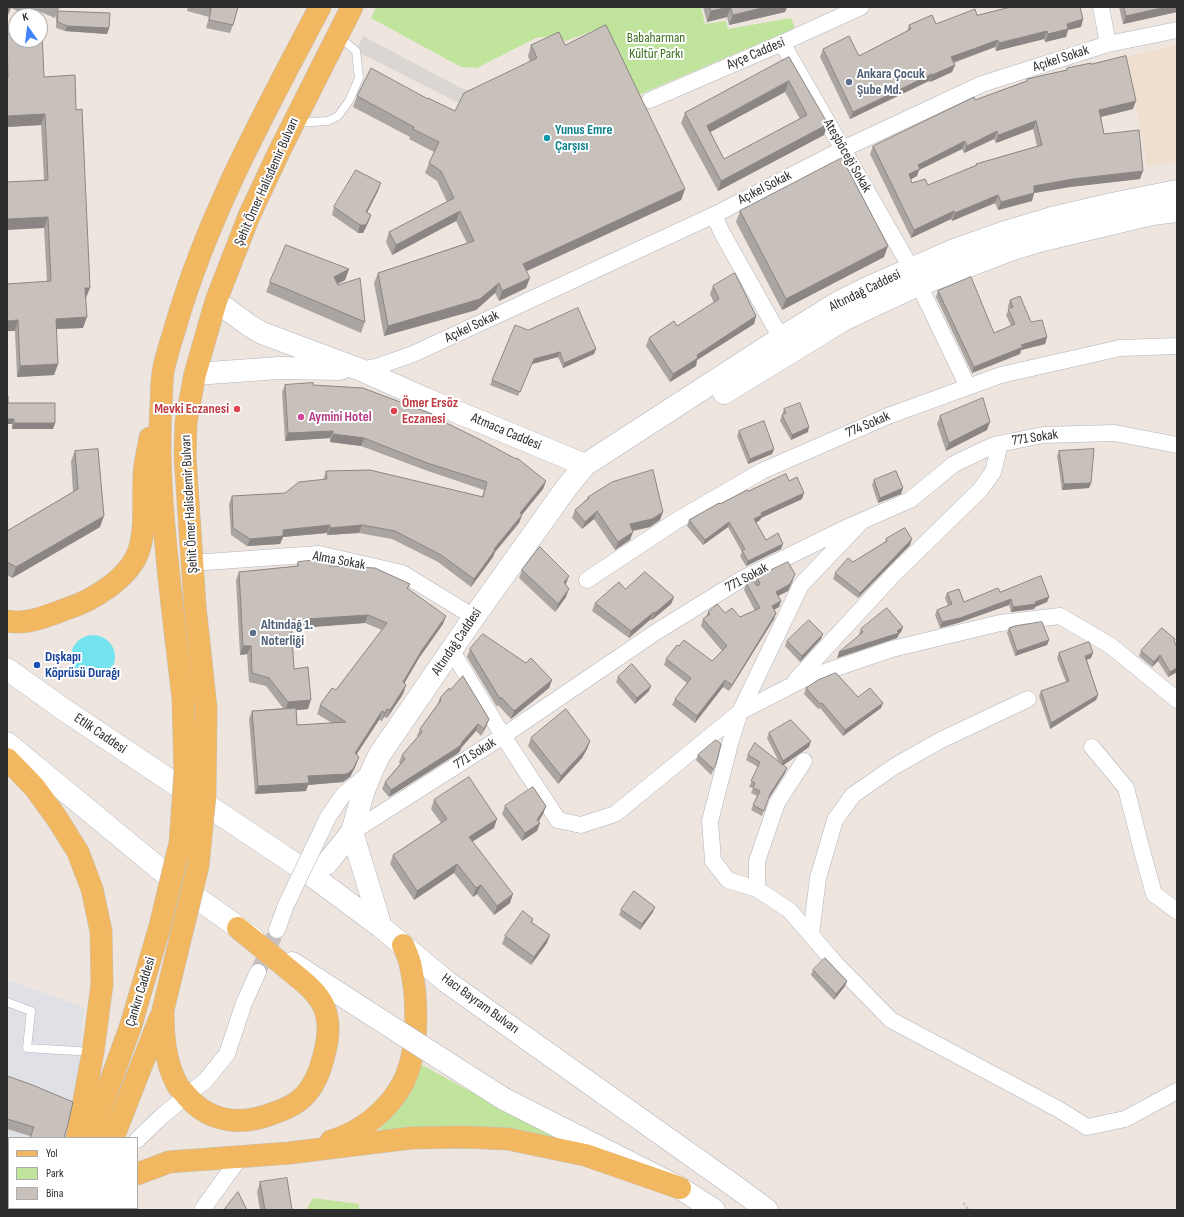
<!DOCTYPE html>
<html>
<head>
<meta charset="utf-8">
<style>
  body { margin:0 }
  #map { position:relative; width:1184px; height:1217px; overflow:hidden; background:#eee5df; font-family:"Sofia Sans Condensed",sans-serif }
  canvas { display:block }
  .frame { position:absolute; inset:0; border:8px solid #2d2d2d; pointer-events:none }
  .legend { position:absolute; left:8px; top:1137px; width:130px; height:72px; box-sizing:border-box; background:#fff; border:1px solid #ababab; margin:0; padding:5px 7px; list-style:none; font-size:12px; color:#2d2d2d }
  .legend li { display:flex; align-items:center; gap:8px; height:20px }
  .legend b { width:20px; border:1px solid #ababab }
  .north { position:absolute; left:8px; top:8px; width:40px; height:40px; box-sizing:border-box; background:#fff; border:1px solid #ababab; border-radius:50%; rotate:346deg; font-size:11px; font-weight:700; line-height:16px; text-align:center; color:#2d2d2d }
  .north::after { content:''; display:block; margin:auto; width:14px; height:18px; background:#4083fa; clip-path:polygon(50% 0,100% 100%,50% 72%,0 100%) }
</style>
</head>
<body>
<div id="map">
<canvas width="1184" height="1217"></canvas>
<div class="frame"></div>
<ul class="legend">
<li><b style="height:5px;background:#f1b761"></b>Yol</li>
<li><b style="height:11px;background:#c1e49c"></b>Park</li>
<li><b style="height:11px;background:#c7c0bb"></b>Bina</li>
</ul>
<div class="north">K</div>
</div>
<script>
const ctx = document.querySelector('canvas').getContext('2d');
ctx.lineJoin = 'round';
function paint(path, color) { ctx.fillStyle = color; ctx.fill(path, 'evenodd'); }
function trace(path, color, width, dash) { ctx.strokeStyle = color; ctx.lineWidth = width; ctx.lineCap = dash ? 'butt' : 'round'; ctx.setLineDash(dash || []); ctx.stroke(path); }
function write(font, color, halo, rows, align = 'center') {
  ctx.font = font + ' "Sofia Sans Condensed",sans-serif'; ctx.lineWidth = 4; ctx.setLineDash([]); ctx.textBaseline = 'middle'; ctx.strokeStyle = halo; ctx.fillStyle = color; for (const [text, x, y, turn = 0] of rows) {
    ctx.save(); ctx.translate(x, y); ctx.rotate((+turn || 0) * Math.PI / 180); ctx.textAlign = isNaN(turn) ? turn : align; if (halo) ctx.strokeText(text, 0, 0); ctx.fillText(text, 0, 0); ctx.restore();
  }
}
paint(new Path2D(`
  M7 980 84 1007 76 1099 66 1138H9V1208H46V1210H7Z`), '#e0e0e7');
paint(new Path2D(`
  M1177 45V162L1147 166 1127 57Z`), '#efdfcf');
paint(new Path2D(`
  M376 7H701L705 24 726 21 728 29 791 18 795 28 638 95 602 27 566 41 552 36 536 38 477 68 461 67 371 18Z
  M422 1065 565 1143 376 1134 402 1100Z
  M313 1198 359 1204V1210H306Z`), '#c1e49c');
paint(new Path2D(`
  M363 36 461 88 482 93 461 103 455 101 356 51Z`), '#dad6d2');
paint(new Path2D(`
  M71 657a22 22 0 1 1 44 0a22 22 0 1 1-44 0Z`), '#73e4ef');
trace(new Path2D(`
  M258 972 277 930`), '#c7c0bb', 16, [16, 8]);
const lane = new Path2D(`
  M296 123 328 121 338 116 349 101 359 78 356 51 339 37
  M7 1002 31 1011 27 1048 93 1052`);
const street = new Path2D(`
  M1101 7 1108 44
  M782 43 911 268 968 387
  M650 100 782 43 861 7
  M714 215 722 233 781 338
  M361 370 379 366 413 354 714 215 843 149 982 84 1108 44 1177 30
  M862 521 801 585 740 712 731 740 710 821 713 861 728 880 757 889 789 910 837 965 891 1020 1058 1109 1087 1127 1125 1119 1177 1091
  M192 563 319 554 402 573 474 617
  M587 580 676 521 762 471 888 416 1001 375 1120 348 1177 346
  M452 651 503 736 558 820 581 825 615 814 740 712 804 679 892 649 1000 623 1060 616 1111 646 1177 700
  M796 680 893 575 980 490 993 472 1000 444
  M1092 747 1126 788 1142 851 1154 894 1177 911
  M321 832 328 817 344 794 370 773
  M352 832 503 736 656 632 740 580 848 527 910 500 954 464 994 445 1043 435 1115 433 1177 445
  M757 889V861L777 803 804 761
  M277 930 286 905
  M811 935 818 878 835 820 853 795 895 766 941 740 1028 699
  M137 1140 162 1116 206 1080 227 1054 244 1003 258 972
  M202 1210 241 1156`);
const secondary = new Path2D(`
  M216 301 250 326 262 333 361 370 426 399 585 465
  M195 374 279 368 340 369
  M724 393 843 320 911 288 1010 250 1039 241 1152 214 1177 211
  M7 669 63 709 307 872 381 927 447 982 740 1190 767 1210
  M7 743 179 885 253 938
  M352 832 381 927
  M307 872 318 869 326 864 332 857 352 832 363 793 373 768 380 754 474 617 567 487 585 465 781 338 839 302 867 288 954 250 1002 233 1052 218 1112 204 1177 191
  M292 963 363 1009
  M504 1099 680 1188 714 1210`);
const primary = new Path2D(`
  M172 605C165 539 157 472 161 405 162 393 161 380 164 367 167 353 172 339 176 325 209 212 266 110 320 7
  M195 606 185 456 186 422 195 374 216 301 249 216 279 152 352 7
  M7 621C27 625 47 616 66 609 92 601 130 578 139 550 146 528 143 500 144 477 144 464 148 451 150 438
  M7 759 35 788 56 817 78 852 92 889 101 931 102 984 93 1052 77 1138
  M163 1010C163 1036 165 1063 178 1086 180 1089 184 1092 186 1095 209 1123 242 1126 274 1113 283 1110 293 1106 301 1099 315 1087 321 1069 325 1051 329 1036 330 1022 324 1007 316 989 297 977 282 964 267 952 253 940 238 928
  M90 1138 131 1025
  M113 1138 160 1018
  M331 1141C361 1132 388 1111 403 1083 419 1052 418 1001 411 968 410 960 406 952 403 945
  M137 1174 169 1162 289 1153 411 1138 463 1137 508 1139 585 1155 680 1188
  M64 1210 65 1208
  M96 1210 97 1208`);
trace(lane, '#b0b4bd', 9);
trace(street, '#b0b4bd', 17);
trace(secondary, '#b0b4bd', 23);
trace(primary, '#c4c4c4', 23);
trace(new Path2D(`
  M963 1203 969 1210`), '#c4c4c4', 2.5, [3, 2]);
trace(lane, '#fff', 8);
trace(street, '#fff', 16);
trace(secondary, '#fff', 22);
trace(primary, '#f1b761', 22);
const streetBridge = new Path2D(`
  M286 905 321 832`);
const secondaryBridge = new Path2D(`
  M363 1009 504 1099`);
const primaryBridge = new Path2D(`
  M163 1010 198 866 205 795 206 708 195 606
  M131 1025 160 926 180 843 185 773 183 699 172 605`);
trace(streetBridge, '#b0b4bd', 17, []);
trace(secondaryBridge, '#b0b4bd', 23, []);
trace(primaryBridge, '#c4c4c4', 23, []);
trace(streetBridge, '#fff', 16);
trace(secondaryBridge, '#fff', 22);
trace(primaryBridge, '#f1b761', 22);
paint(new Path2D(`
  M7 7H60L58 11 109 28 107 34 65 31 56 28V16L57 13 55 18 36 10 34 16H29L11 8 8 15H7Z
  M188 7H238L233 25 230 33 206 28 209 17 187 11Z
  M703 7H787L785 12 729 25 727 17 707 22Z
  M1119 7H1177V12L1123 24Z
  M977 15 1083 19 1081 27 1068 30 1066 37 1045 42 1044 39 996 51 995 47 954 63 955 65 952 72 930 82 929 81 850 119 820 57 823 49 859 56 907 31 909 25 936 24Z
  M7 34 44 77 86 298 83 328 56 329 58 364 54 375 17 377 15 331H7L47 282 44 228V180L41 125 7 127Z
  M531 45H565L685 189 681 200 527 271 526 288 499 301 495 293 476 310 384 336 374 283 378 273 467 243 456 221 392 255 386 242 389 232 447 202 437 181 425 173 429 163 434 152 409 139 410 137 353 107 357 96 428 99 455 111 530 62 528 56Z
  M789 57 824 135 718 191 681 123 685 113ZM785 92 800 119 724 159 710 132Z
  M1091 64 1133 109 1101 117 1104 134 1140 179 1070 187 1034 193 1032 201 998 210 995 203 952 221 951 219 911 238 870 154 873 146 975 100 1026 81 1027 79 1066 70 1067 68ZM1033 129 1037 146 976 164 975 166 928 185 912 183 911 179 917 176 919 170 962 149 964 153 994 139 996 143Z
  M378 191 367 213 371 215 368 223 363 233H358L332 215 334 207Z
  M740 211 884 257 782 310 736 222Z
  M349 269 345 280 337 284 365 322 361 333 266 292 270 282Z
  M713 286 756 316 754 324 697 360 696 366 670 382 646 346 649 338 677 326 714 303 710 294Z
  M938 291 994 333 1011 326 1006 315 1009 309 1008 306 1010 300 1031 322 1047 337 1045 344 1021 350 1020 354 972 373 936 297Z
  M528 330 596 349 594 354 563 368 558 357 532 364 518 396 490 385 492 380Z
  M285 385H313L432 416 546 481 543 489 522 515 519 523 495 552 493 557 471 587 438 562 392 539 359 533 327 535V533L283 537 280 544 247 546 231 535 229 504 232 496 285 493 323 480 326 471 482 497 484 490 425 470 361 446 330 442V438L285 441 282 392Z
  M7 396 8 403 55 423 53 429H12V424H7Z
  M784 409 808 432 791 440 780 421Z
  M940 416 987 430 946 451 937 424Z
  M739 431 774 449 772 454 748 464 737 436Z
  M75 451 100 527 12 578 7 575V531L73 492 71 461Z
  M1059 451 1091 483 1089 488 1062 490 1057 456Z
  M874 480 903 488 901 494 878 503 872 485Z
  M789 481 802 499 761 518 760 520 756 523 766 540 781 549 746 566 740 556 742 552 728 527 703 545 687 526 689 520 720 504 748 491Z
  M588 497 660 520 650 527 632 531 630 540 615 550 594 519 582 529 572 518 575 510 587 499Z
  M886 539 910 545 858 598 833 579 835 573 885 542Z
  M298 562 330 566 410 584 408 589 443 624 419 658 404 683 406 685 403 694 387 718 384 717 382 721 379 720 357 754 359 757 356 765 350 777 343 782 308 785 306 791 255 794 249 719 252 711 283 708 266 686 249 682 247 654 240 655 236 580 239 572 297 566ZM365 623 382 630 336 690 320 705 317 714 332 723 297 725 296 710 308 709 294 669 291 628Z
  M522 570 566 584V597L555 612 519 578Z
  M757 577 793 581 788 591 778 596 781 601 779 607 774 610 776 613 774 619 729 691 723 687 695 723 672 705 675 699 687 683 664 665 666 659 679 646 712 661 722 651 701 626 703 619 706 617 708 612 725 613 740 617 755 611 744 590 746 583 755 582Z
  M625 589 674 597 671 604 652 620 651 619 629 638 592 611 595 603Z
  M1000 592 1049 597 1047 602 1035 607 1034 609 1011 612 1009 605 958 623 940 628 935 615 937 610 948 606 945 598 947 593 964 602Z
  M903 627 901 632 899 634 897 638 837 658 860 635 859 634 861 629Z
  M1009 628 1049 640 1047 645 1015 656 1007 633Z
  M821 639 800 662 785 646 787 641Z
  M1174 641 1177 647V672L1168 677 1158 661 1152 667 1139 656 1141 651Z
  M470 649 552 680 549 688 511 719 498 705 497 707 467 657Z
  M1059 653 1091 658 1087 660 1098 695 1096 700 1050 729 1039 696 1041 691 1066 682 1057 658Z
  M618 677 649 691 635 704 616 682Z
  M806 688 858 697 881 708 843 736 820 708 818 709 804 694Z
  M450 690 489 719 486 727 481 736 476 731 461 748 460 751 457 754 389 797 382 789 385 782 400 764 399 762 402 755 418 737 417 736 420 729 437 705 440 698Z
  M769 733 809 747 783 765 787 768 785 773 768 799 762 816 751 810 757 796 751 793 753 788 749 787 758 767 746 760 748 755 779 762 767 738Z
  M531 738 590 741 587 749 582 758 558 784 528 746Z
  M698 755 714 769 711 775 696 760Z
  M434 800 494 828 472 842 510 903 494 915 477 894 473 897 454 873 414 900 390 864 393 855 441 823 431 809Z
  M505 806H546L543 814 539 821 540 823 537 831 522 841 502 814Z
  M621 910 653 912 640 930 619 915Z
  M533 919 532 922 547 943 531 965 502 944 505 936Z
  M813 970 847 981 845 986 834 1000 811 975Z
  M7 1076 64 1138 30 1136 7 1129Z
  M260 1182 292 1210H260L257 1192Z`), '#aba5a1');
paint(new Path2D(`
  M7 7H11L8 15H7Z
  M729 7H731L727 17 707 22 711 11Z
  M766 7H787L785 12 729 25 733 15Z
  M1166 7H1177V12L1123 24 1126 16Z
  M1083 19 1081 27 1068 30 1066 37 1045 42 1048 34 1067 24Z
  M67 26 109 28 107 34 65 31Z
  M1047 31 1044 39 996 51 999 43Z
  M998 40 995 47 948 64 951 57Z
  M955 65 952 72 930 82 932 75Z
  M932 74 929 81 850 119 853 112Z
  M789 81 785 92 703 136 707 126Z
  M1136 101 1133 109 1096 118 1099 110Z
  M45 114 41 125 7 127V116Z
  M1036 121 1033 129 996 143 998 135Z
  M828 124 824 135 718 191 721 181Z
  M997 131 994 139 964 153 967 146Z
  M965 141 962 149 919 170 917 176 906 182 909 174 918 165Z
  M1143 171 1140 179 1070 187 1034 193 1032 201 998 210 1001 202 1034 186 1073 179Z
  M381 183 378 191 363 220 366 212Z
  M685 189 681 200 520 274 523 264Z
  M998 195 995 203 952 221 955 213Z
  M460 211 456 221 392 255 396 245Z
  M954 211 951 219 911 238 914 230Z
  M371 215 368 223 363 233H358L360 225Z
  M48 217 44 228 7 230V219Z
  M888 246 884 257 782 310 786 299Z
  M349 269 345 280 330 288 334 277Z
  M530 278 526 288 499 301 502 291Z
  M499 283 495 293 476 310 384 336 388 326Z
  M85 288H90L86 298 82 299Z
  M756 316 754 324 697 360 696 366 670 382 673 374 697 355Z
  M87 317 83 328 52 329 56 319Z
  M18 320 15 331H7V321Z
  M1047 337 1045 344 1021 350 1020 354 972 373 974 367 1021 345Z
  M596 349 594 354 563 368 564 363Z
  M560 352 558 357 532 364 518 396 534 359Z
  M58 364 54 375 17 377 20 366Z
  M7 419H14L12 424H7Z
  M990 422 987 430 946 451 949 443Z
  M14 423H55L53 429H12Z
  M809 427 808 432 791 440 792 435Z
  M333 431 330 438 285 441 288 433Z
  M333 434 364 438 361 446 330 442Z
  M774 449 772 454 748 464 750 459Z
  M546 481 543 489 520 517 522 515 519 523 495 552 493 557 471 587 474 579 494 549 520 513Z
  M1091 483 1089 488 1062 490 1064 484Z
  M903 488 901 494 878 503 880 498Z
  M804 493 802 499 761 518 760 520 752 525 754 519 761 513Z
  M597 511 594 519 582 529 585 522Z
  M663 512 660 520 650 527 627 532 630 524Z
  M104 516 100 527 12 578 16 567Z
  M729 522 728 527 703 545 705 540Z
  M330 525 327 533 283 537 280 544 247 546 250 539 283 530Z
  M362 525 359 533 327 535 330 528Z
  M633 532 630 540 615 550 618 542Z
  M912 539 910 545 858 598 860 593Z
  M783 544 781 549 746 566 748 561Z
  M795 574 788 591 774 598 776 592Z
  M569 576 566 584 561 590 564 582Z
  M569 589 566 597 555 612 558 604Z
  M674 597 671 604 652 620 655 613Z
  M1049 597 1047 602 1035 607 1034 609 1011 612 1013 607 1035 602Z
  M1011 599 1009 605 958 623 940 628 942 622Z
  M781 601 779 607 769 612 772 606Z
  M654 612 651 619 629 638 631 631Z
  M776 613 774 619 729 691 732 685Z
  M368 615 365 623 288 629 291 620Z
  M446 616 443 624 419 658 400 691 403 682 422 650Z
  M903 627 901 632 899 634 897 638 837 658 839 652 897 631Z
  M823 634 821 639 800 662 802 656Z
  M1049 640 1047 645 1015 656 1017 651Z
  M243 646H251L247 654 240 655Z
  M1093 653 1091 658 1083 661 1085 656Z
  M1160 655 1158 661 1152 667 1154 662Z
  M1177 668V672L1168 677 1170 672Z
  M552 680 549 688 511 719 514 711Z
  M725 680 723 687 695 723 697 716Z
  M406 685 403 694 387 718 390 710Z
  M651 686 649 691 635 704 637 698Z
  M1098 695 1096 700 1050 729 1051 723Z
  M311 700 308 709 285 711 288 702Z
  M883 703 881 708 843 736 845 730Z
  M387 709 384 717 382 721 385 713Z
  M382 711 379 720 352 761 355 753Z
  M489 719 486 727 481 736 484 729Z
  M478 724 476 731 461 748 460 751 457 754 389 797 391 790 462 742Z
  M590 741 587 749 582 758 558 784 561 776Z
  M811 741 809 747 781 767 783 761Z
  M359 757 356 765 350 777 343 782 308 785 306 791 255 794 258 786 308 776Z
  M787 768 785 773 768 800 770 794Z
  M546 806 543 814 536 825 540 823 537 831 522 841 525 833 537 820Z
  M497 819 494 828 465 846 469 837Z
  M457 864 454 873 414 900 417 891Z
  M481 885 477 894 473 897 476 888Z
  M513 894 510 903 494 915 497 906Z
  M655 907 653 912 640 930 642 924Z
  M550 935 547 943 531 965 534 957Z
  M847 981 845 986 834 1000 836 994Z`), '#8b8683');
const building = new Path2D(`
  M205 7H238L233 25 209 20 211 9Z
  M710 7H729L711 11Z
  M731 7H766L733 15Z
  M1011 7H1080L1083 19 1067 24 1068 29 1048 34 1047 31 999 43 998 40 951 57 955 65 932 75V74L853 112 823 49 849 36 859 56 911 29 909 25 932 15 936 24 975 9 977 15Z
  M1124 7H1166L1126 16Z
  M58 11 110 13 109 28 67 26 58 22Z
  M606 25 685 189 523 264 530 278 502 291 499 283 480 299 388 326 378 273 474 241 460 211 396 245 389 232 454 198 441 171 429 163 439 142 413 129 414 127 357 96 371 68 428 99V98L455 111 464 93 537 58 531 45 559 32 565 45Z
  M40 32H42L44 77 75 75 76 110 82 109 90 288H85L87 317 56 319 58 364 20 366 18 320 7 321V284L51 281 48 217 7 219V182L48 180 45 114 7 116V78H8L7 34 16 33V40H40Z
  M1126 56 1136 101 1099 110 1104 134 1139 130 1143 171 1073 179 1034 186V193L1001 202 998 195 955 213 954 211 914 230 873 146 974 97 975 100 1027 81V79L1067 70V68L1091 63V64ZM1036 121 1042 145 976 164 977 165 928 185 925 179 912 183 909 174 920 169 918 165 965 141 967 146 997 131 998 135Z
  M789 57 828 124 721 181 685 113ZM789 81 807 115 724 159 707 126Z
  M842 158 888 246 786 299 740 211Z
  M356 170 381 183 366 212 371 215 366 225H360L334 207Z
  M286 245 349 269 334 277 338 285 360 278 365 322 270 282Z
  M735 273 756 316 697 355 698 358 673 374 649 338 674 321 677 326 719 299 713 286Z
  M971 277 994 333 1015 324 1008 309 1013 307 1010 300 1020 296 1031 322 1042 320 1047 337 1021 345 1023 347 974 367 938 291Z
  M578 308 596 349 564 363 560 352 534 359 520 392 492 380 515 325 528 330Z
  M313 383V385L363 388 432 414V416L479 439 516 459 517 458 546 481 520 513 522 515 494 549 495 550 474 579 441 555 395 531 362 525 330 528V525L283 530V536L250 539 233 528 232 496 285 493 299 482 327 479 326 471 370 470 483 497 487 482 427 463 364 438 333 434V431L288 433 285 385Z
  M7 396H8V403H55V423H14V419H7Z
  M983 398 990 422 949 443 940 416Z
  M800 403 809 427 792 435 782 415 786 413 784 409Z
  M764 421 774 449 750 459 739 431Z
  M98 449 104 516 16 567 7 562V531L78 489 75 451Z
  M1094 449 1091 483 1064 484 1059 451Z
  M653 470 663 512 652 519 630 524 633 532 618 542 597 511 585 522 575 510 589 498 588 497 612 482Z
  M896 471 903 488 880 498 874 480Z
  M786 474 789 481 797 477 804 493 761 513 762 515 754 519 766 540 778 533 783 544 748 561 742 551 745 549 729 522 705 540 689 520 719 503 720 504 747 490 748 491Z
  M905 528 912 539 860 593 835 573 848 558 853 562 887 541 886 539Z
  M540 547 569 576 564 582 569 589 558 604 522 570Z
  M329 559 330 566 375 568 410 584 407 588 446 616 422 650 403 682 406 685 390 710 387 709 385 713 382 711 355 753 359 757 353 769 347 774 308 776 309 783 258 786 252 711 296 708 297 725 346 722 320 705 332 688 336 690 387 623 368 615 291 620 294 669 308 667 311 700 288 702 269 678 252 673 251 646H243L239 572 298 566V562Z
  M788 562 795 574 790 584 776 592 781 601 772 606 776 613 732 685 725 680 697 716 675 699 691 678 666 659 677 645 679 646 684 640 712 661 727 646 703 619 710 614 708 612 717 604 725 613 732 608 740 617 760 608 746 583 752 579 757 586 760 584 757 577Z
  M645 572 674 597 655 613 654 612 631 631 595 603 619 582 625 589Z
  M1041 576 1049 597 1035 602 1036 604 1013 607 1011 599 960 618 942 622 937 610 952 604 947 593 959 589 964 602 998 588 1000 592Z
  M887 608 903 627 897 631 899 633 839 652 863 632 861 629Z
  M809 620 823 634 802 656 787 641Z
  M1042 622 1049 640 1017 651 1009 628 1015 626Z
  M1162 628 1175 639 1174 641 1177 647V668L1170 672 1160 655 1154 662 1141 651Z
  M483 634 526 663 531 658 552 680 514 711 501 697 500 699 470 649Z
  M1089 642 1093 653 1085 656 1098 695 1051 723 1041 691 1069 681 1059 653Z
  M632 664 651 686 637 698 618 677Z
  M836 673 858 697 870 688 883 703 845 730 822 703 820 704 806 688 818 680Z
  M463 676 489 719 484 729 478 724 462 742V743L460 746 391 790 385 782 405 759 402 755 422 732 420 729 441 700 440 698 449 688 450 690Z
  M566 709 590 741 585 750 561 776 531 738Z
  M791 720 811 741 783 761 769 733Z
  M716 740 721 744 716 764 713 769 698 755Z
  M755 743 787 768 770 794 764 811 753 805 760 791 753 788 755 783 751 781 760 762 748 755Z
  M469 777 497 819 469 837 513 894 497 906 481 885 476 888 457 864 417 891 393 855 447 819 434 800Z
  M533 787 546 806 537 820 540 823 525 833 505 806Z
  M634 891 655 907 642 924 621 910Z
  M523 911 533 919 531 922 550 935 534 957 505 936Z
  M825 958 847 981 836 994 813 970Z
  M7 1076 30 1084 73 1102 68 1124 64 1138H30L34 1127 7 1119Z
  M7 1153 9 1154V1208H42L41 1210H7Z
  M287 1178 292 1210H265L260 1182Z
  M238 1192 247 1210H224Z`);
paint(building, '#c7c0bb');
trace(building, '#8b8683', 1);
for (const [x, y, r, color] of [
  [849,82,4,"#5c6f8a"],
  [547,138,4,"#0f9aa8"],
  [237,409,4,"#e0444e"],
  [394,411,4,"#e0444e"],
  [301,417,4,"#d1479c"],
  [253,633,4,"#5c6f8a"],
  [37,665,4,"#1a4fb4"]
]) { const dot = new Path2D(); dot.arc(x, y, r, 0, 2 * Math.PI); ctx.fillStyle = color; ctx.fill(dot); trace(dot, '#fff', 1.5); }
write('14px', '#3a6c1b', '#fff', [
  ["Babaharman",656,38],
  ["Kültür Parkı",656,54]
]);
write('14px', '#2d2d2d', '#fff', [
  ["Ayçe Caddesi",756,54,-23],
  ["Açıkel Sokak",1061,59,-18],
  ["Ateşböceği Sokak",847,156,60],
  ["Şehit Ömer Halisdemir Bulvarı",267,182,-66],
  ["Açıkel Sokak",765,188,-27],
  ["Altındağ Caddesi",865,291,-26],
  ["Açıkel Sokak",472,327,-25],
  ["774 Sokak",868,425,-23],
  ["Atmaca Caddesi",506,432,23],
  ["771 Sokak",1035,438,-8],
  ["Şehit Ömer Halisdemir Bulvarı",190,504,-93],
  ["Alma Sokak",339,561,10],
  ["771 Sokak",747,578,-28],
  ["Altındağ Caddesi",457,642,-56],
  ["Etlik Caddesi",100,734,34],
  ["771 Sokak",475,754,-32],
  ["Çankırı Caddesi",141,992,-73],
  ["Hacı Bayram Bulvarı",480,1004,36]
]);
write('bold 14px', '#4e5e75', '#fff', [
  ["Ankara Çocuk",857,74],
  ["Şube Md.",857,90],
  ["Altındağ 1.",261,625],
  ["Noterliği",261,641]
], 'left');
write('bold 14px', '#0d838f', '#fff', [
  ["Yunus Emre",555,130],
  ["Çarşısı",555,146]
], 'left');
write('bold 14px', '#be3a42', '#fff', [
  ["Ömer Ersöz",402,403],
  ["Eczanesi",402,419],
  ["Mevki Eczanesi",229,409,"right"]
], 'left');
write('bold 14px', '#b23c85', '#fff', [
  ["Aymini Hotel",309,417]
], 'left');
write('bold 14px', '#164399', '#fff', [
  ["Dışkapı",45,657],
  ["Köprüsü Durağı",45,673]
], 'left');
</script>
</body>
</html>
